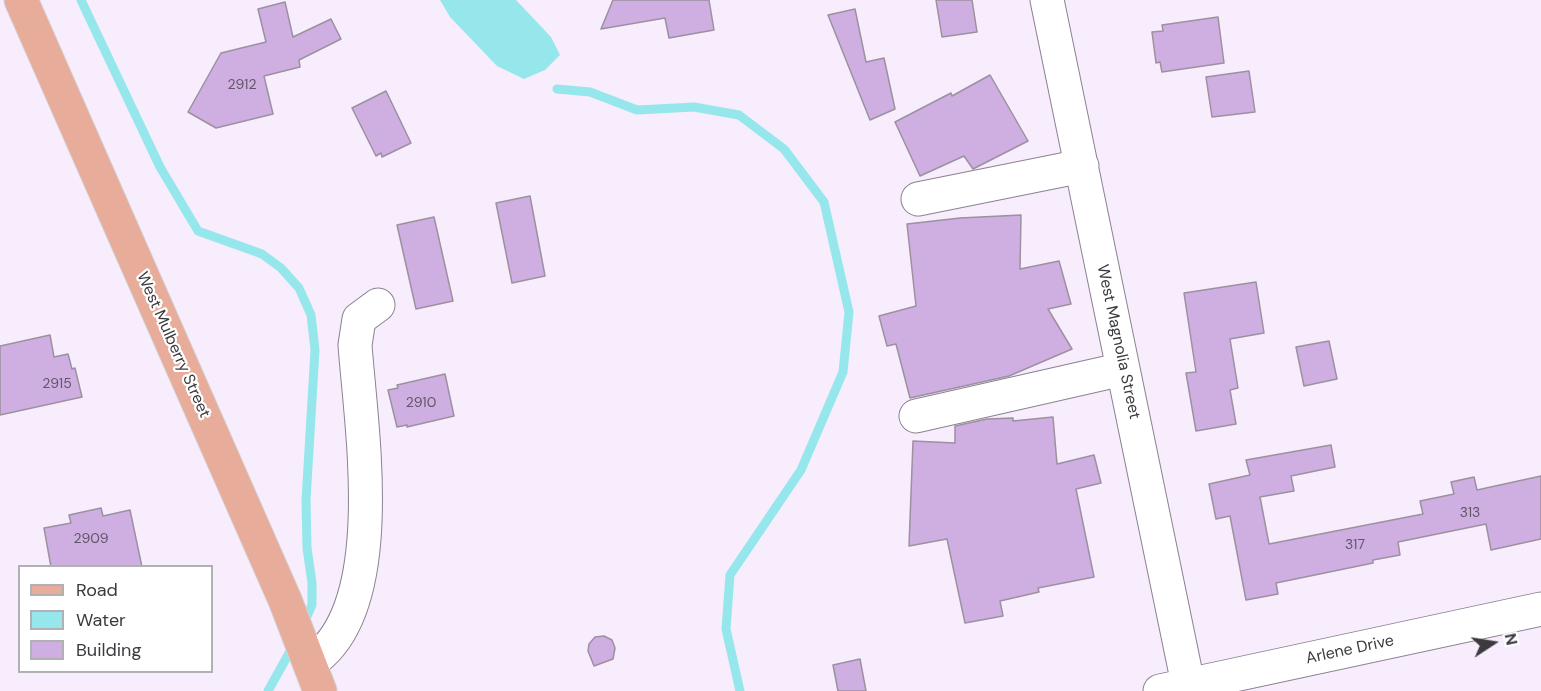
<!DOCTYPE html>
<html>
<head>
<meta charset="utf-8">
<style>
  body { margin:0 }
  #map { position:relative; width:1541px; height:691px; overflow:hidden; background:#f7edfd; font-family:"DM Sans",sans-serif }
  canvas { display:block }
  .legend { position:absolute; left:18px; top:565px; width:195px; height:108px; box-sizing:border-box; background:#fff; border:2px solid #b1b0b2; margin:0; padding:8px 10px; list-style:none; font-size:18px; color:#3c393f }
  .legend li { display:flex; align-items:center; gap:12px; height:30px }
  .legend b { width:30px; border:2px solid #b1b0b2 }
  .north { position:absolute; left:1463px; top:613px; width:60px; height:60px; -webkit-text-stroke:4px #fff; paint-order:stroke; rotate:78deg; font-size:16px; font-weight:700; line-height:24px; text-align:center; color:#3c393f }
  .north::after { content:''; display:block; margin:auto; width:21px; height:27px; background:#3c393f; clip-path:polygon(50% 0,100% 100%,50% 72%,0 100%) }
</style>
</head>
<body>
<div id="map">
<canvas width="1541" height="691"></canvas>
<ul class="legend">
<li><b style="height:8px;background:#e8ac9a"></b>Road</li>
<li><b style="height:16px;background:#96e7ec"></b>Water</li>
<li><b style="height:16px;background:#cfaee1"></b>Building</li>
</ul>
<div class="north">N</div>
</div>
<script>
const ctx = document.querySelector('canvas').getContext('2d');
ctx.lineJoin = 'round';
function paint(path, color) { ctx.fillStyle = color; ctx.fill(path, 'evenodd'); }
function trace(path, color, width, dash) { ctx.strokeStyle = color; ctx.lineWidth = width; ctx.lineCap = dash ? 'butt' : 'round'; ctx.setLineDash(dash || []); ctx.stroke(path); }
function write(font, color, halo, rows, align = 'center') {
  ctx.font = font + ' "DM Sans",sans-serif'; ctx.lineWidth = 4.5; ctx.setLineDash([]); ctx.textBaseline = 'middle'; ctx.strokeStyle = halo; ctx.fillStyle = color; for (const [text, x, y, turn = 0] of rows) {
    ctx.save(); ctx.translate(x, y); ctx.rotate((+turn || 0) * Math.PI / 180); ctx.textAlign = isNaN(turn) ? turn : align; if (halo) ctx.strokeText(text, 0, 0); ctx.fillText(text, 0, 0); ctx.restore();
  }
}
paint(new Path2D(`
  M440 0H516L551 37 560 55 545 70 524 79 497 66 450 17Z`), '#96e7ec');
trace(new Path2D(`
  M81 0 160 167 198 231 262 254 281 268 299 288 311 315 315 350 306 500 307 548 312 583V605L304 623
  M557 89 590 92 637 110 694 107 739 115 784 149 824 202 849 312 843 372 801 470 730 575 726 629 740 691
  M268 691 293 646`), '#96e7ec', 9);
const building = new Path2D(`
  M613 0H709L714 30 669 38 665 18 601 29Z
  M936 0H972L977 32 942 37Z
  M285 2 293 37 331 19 341 39 299 60 300 67 264 76 273 114 216 128 188 112 221 53 266 42 258 9Z
  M855 9 866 62 884 58 895 109 870 120 828 15Z
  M1218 17 1224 63 1162 72 1160 62 1156 63 1152 32 1163 31 1162 25Z
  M1249 71 1255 112 1212 117 1206 77Z
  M990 75 1028 141 973 169 964 156 920 176 895 122 951 93 952 96Z
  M386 91 411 143 382 157 381 153 376 156 352 108Z
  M530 196 545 276 512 283 496 203Z
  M1021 215 1020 269 1059 261 1071 304 1048 309 1072 349 1009 376 910 398 896 344 887 346 879 316 916 306 907 224 960 218Z
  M434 217 453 301 416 309 397 225Z
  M1256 282 1264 333 1230 339 1238 388 1230 390 1236 424 1196 431 1186 373 1196 372 1184 293Z
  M50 335 54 357 68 354 72 369 75 368 82 397 0 415V346Z
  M1329 341 1337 379 1304 386 1296 347Z
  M445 374 454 416 407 427V425L397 427 388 390 398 388 397 385Z
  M1053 417 1057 464 1094 455 1101 483 1076 489 1094 577 1038 588 1039 592 1000 601 1003 616 965 623 947 539 909 546 913 441 955 443V426L987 419 1013 418V421Z
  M1331 445 1335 467 1291 476 1294 491 1260 497 1269 544 1423 514 1420 501 1454 494 1451 482 1474 477 1477 490 1541 476V539L1491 550 1486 524 1398 542 1400 555 1373 560V563L1276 583 1278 594 1246 600 1230 516 1216 519 1209 484 1250 475 1246 460Z
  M101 508 103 516 130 510 142 567H51L44 528 71 523 69 515Z
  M604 636 612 640 615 648 613 659 594 666 588 651 589 644 595 637Z
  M860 659 866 691H838L833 665Z`);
paint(building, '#cfaee1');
trace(building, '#9b91a0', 1.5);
const minor = new Path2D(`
  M1047 0 1188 684
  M918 199 1082 166
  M916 416 1123 369
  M311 662C391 610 361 428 355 345L359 319 378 305
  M1160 691 1541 609`);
const major = new Path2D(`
  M21 0 285 600 320 691`);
trace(minor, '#8b8290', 35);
trace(major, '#d4d3d5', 35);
trace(minor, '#fff', 33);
trace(major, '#e8ac9a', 33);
write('14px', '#615668', null, [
  ["2912",242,85],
  ["2915",57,384],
  ["2910",421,403],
  ["313",1470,513],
  ["2909",91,539],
  ["317",1355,545]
]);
write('16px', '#3c393f', '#fff', [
  ["West Magnolia Street",1118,342,78],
  ["West Mulberry Street",173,345,66],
  ["Arlene Drive",1350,650,-12]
]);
</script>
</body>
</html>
